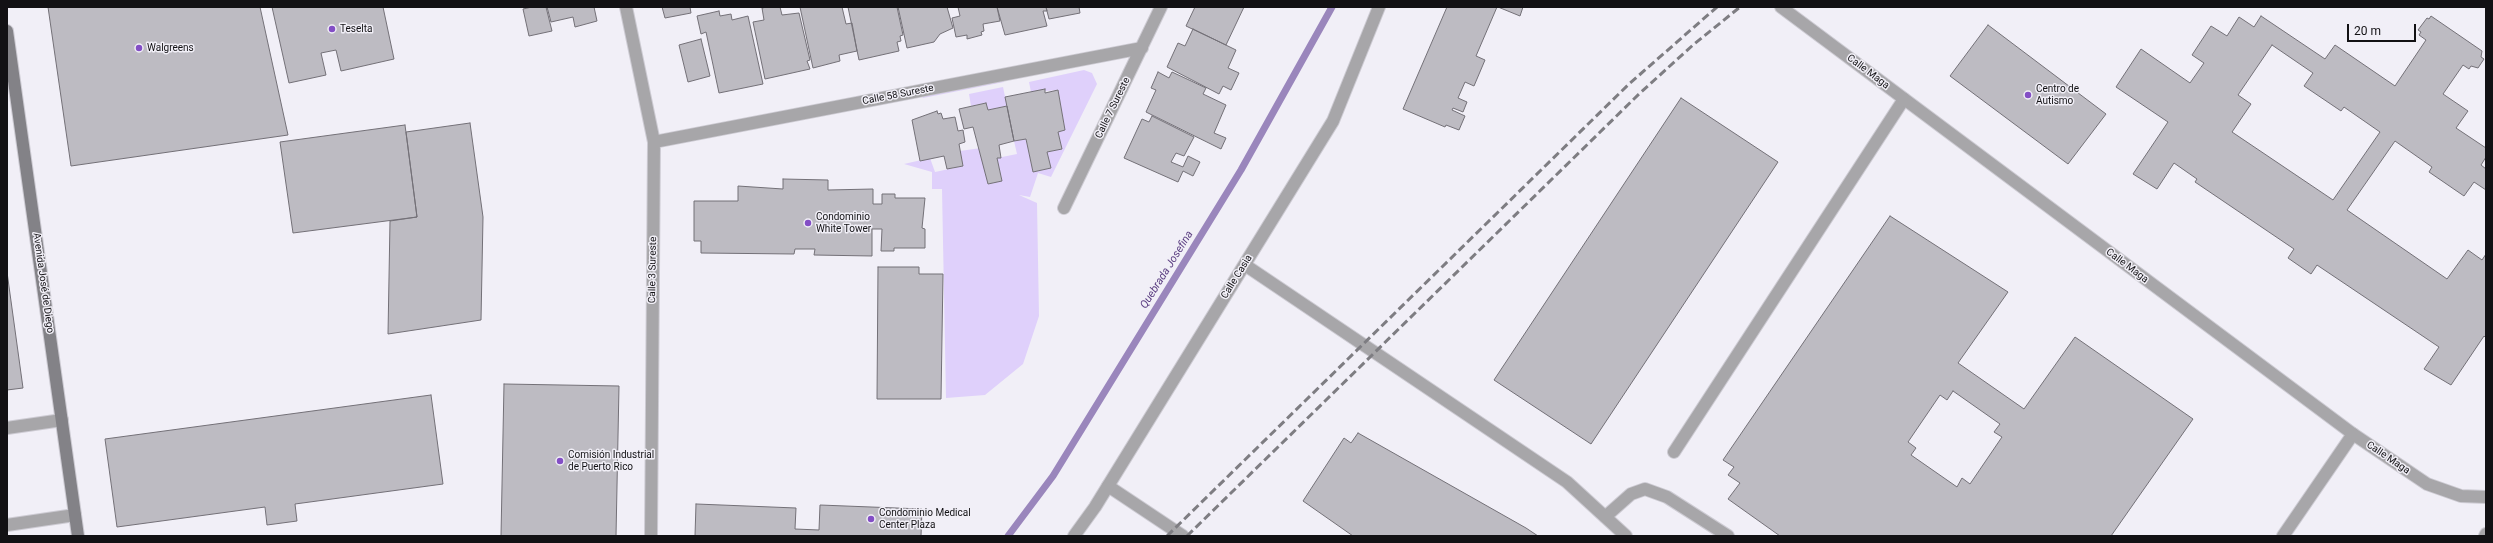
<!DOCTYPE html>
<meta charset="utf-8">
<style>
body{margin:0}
#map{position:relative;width:2493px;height:543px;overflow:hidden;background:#f1eff7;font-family:Roboto,sans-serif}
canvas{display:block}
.frame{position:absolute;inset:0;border:8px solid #121114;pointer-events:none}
.scale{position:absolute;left:2347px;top:24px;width:69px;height:18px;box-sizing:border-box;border:2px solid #121114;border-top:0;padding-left:5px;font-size:12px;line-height:14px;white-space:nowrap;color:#121114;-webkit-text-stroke:3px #f1eff7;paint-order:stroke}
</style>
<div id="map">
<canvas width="2493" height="543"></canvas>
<div class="frame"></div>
<div class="scale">20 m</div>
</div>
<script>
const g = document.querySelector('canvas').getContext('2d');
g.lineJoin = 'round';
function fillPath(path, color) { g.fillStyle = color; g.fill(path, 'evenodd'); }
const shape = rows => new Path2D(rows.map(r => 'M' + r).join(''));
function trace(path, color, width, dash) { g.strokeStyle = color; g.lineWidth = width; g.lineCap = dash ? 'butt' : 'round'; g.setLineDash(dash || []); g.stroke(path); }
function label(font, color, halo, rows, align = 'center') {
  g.font = font + ' Roboto,sans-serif'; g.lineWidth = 3; g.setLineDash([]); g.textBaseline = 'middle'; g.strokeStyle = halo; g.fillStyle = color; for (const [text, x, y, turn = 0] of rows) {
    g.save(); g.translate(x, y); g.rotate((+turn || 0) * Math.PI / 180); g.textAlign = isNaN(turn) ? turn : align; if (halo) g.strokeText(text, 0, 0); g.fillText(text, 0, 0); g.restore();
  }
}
fillPath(shape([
 [1084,70,1092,73,1097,84,1051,177,1038,173,1030,197,1019,195,1037,203,1039,316,1023,364,985,395,946,398,942,189,932,189,932,172,904,164,930,158,935,172,963,166,960,151,981,148,988,184,1002,180,997,158,1017,154,1014,141,1026,139,1033,172,1051,168,1047,152,1062,149,1058,132,1065,130,1058,90,1031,92,1029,82],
 [1004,79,1004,82,923,98,922,95],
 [1003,87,1007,106,988,110,986,103,971,106,969,94]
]), '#dfd0fb');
trace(shape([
 [1008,536,1053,476,1241,170,1332,7]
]), '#9a86bc', 7);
const building = shape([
 [48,7,260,7,288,135,71,166,48,7],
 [272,7,383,7,394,59,341,71,336,50,321,53,326,75,289,83,272,7],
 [532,7,546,7,552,31,529,36,523,9,532,7],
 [547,7,594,7,597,21,575,27,573,17,551,22,547,7],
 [662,7,690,7,691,13,665,18,662,7],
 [767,7,780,7,782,15,799,13,810,60,807,61,810,69,765,79,753,22,764,20,762,8,767,7],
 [800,7,842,7,846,24,852,23,857,51,839,55,840,61,813,68,800,7],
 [848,7,897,7,903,35,900,36,901,41,897,42,899,51,859,60,848,7],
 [898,7,947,7,953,28,940,34,934,42,907,48,898,7],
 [958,7,997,7,1000,21,983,24,984,31,981,32,982,35,967,39,967,35,956,37,952,18,960,16,958,7],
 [997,7,1046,7,1047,11,1043,11,1047,26,1005,35,997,7],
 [1046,7,1079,7,1080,13,1049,19,1046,7],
 [1195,7,1244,7,1226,45,1186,26,1195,7],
 [1447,7,1497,7,1476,56,1485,60,1474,86,1465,82,1458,98,1467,102,1463,112,1453,108,1452,110,1465,116,1459,130,1446,125,1445,127,1403,109,1447,7],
 [1498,7,1523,7,1520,16,1498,7],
 [719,11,720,16,731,14,732,20,748,16,763,84,719,93,706,32,701,34,697,16,719,11],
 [2261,16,2325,59,2335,45,2395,86,2426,40,2419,35,2421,32,2418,30,2427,18,2429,19,2431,16,2482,51,2481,57,2484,59,2478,68,2471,66,2469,69,2463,65,2443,94,2468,111,2456,128,2486,148,2486,157,2481,165,2486,169,2486,190,2474,182,2464,196,2429,172,2432,167,2395,141,2347,210,2447,279,2468,250,2482,260,2486,254,2486,338,2484,336,2451,385,2424,369,2439,347,2317,265,2311,274,2288,258,2294,249,2195,182,2197,179,2174,163,2157,189,2133,174,2168,122,2116,87,2141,49,2190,83,2204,63,2192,55,2211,26,2227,36,2239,17,2254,27,2261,16],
 [2272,45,2313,73,2304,86,2341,111,2344,107,2380,132,2333,200,2232,132,2251,104,2238,95,2272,45],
 [1988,25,2106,114,2068,164,1950,76,1988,25],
 [1193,29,1236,50,1228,68,1239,73,1231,90,1223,86,1219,94,1167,67,1178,43,1185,46,1193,29],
 [701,39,710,76,688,82,679,45,701,39],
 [1158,72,1169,78,1172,72,1206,88,1203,94,1226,105,1214,133,1226,138,1221,149,1146,112,1156,90,1151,88,1158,72],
 [1045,89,1045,93,1058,90,1065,130,1058,132,1062,149,1047,152,1051,168,1033,172,1026,139,1014,141,1005,97,1045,89],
 [1681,98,1778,162,1591,444,1494,380,1681,98],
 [986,103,988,110,1007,106,1014,141,999,145,1001,158,997,158,1002,181,988,184,973,127,964,129,959,109,986,103],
 [937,111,938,114,941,113,943,119,955,117,958,131,963,130,965,142,959,144,963,166,947,169,944,156,920,161,912,120,937,111],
 [1152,116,1194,137,1184,156,1176,153,1171,162,1183,167,1188,156,1200,162,1193,176,1183,171,1178,182,1124,158,1142,119,1149,122,1152,116],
 [470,123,483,217,481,320,388,334,390,221,417,217,406,132,470,123],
 [405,125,417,217,293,233,280,142,405,125],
 [783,179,828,180,828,190,873,189,873,204,882,204,882,194,895,194,895,198,925,198,922,228,925,229,925,248,894,248,894,251,881,251,882,229,872,229,872,256,814,255,815,249,795,249,794,254,701,253,701,241,694,241,694,201,738,201,738,186,783,189,783,179],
 [1890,216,2008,292,1958,363,2024,409,2075,337,2193,419,2111,536,1780,536,1728,499,1740,483,1728,475,1734,467,1723,460,1890,216],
 [1953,391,2000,424,1994,432,2002,437,1970,484,1962,478,1957,487,1911,455,1916,448,1908,442,1940,395,1947,400,1953,391],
 [878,267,919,267,919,274,943,274,941,399,877,399,878,267],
 [7,272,23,388,7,390,7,272],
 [504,384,619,386,616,536,501,536,504,384],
 [431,395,443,484,295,504,297,521,267,525,265,507,117,527,105,439,431,395],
 [1358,433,1526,528,1538,536,1353,536,1303,501,1344,438,1351,443,1358,433],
 [696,504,796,508,795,529,819,530,820,505,922,509,921,536,695,536,696,504]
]);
fillPath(building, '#bdbbc2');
trace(building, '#737077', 1);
const service = shape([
 [1245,265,1567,482,1626,536],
 [7,428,62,420],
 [1674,452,1904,99],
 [1108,486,1183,536],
 [1605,517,1631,494,1645,489,1667,497,1728,536],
 [7,525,75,515],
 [2283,536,2353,434],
 [2485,536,2486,534]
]);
const minor = shape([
 [626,7,654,142,651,536],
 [1781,7,2353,434,2427,484,2461,496,2486,497],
 [654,142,1142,48],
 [1064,208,1161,7],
 [1074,536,1095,507,1333,121,1379,7]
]);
const secondary = shape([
 [7,31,78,536]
]);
trace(service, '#cdcbd3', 14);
trace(minor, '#cdcbd3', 14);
trace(secondary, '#cdcbd3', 14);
trace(service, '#a7a6a9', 12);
trace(minor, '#a7a6a9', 12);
trace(secondary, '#838287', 12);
trace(shape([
 [1167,536,1629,84,1717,7],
 [1187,536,1639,94,1693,45,1740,7]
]), '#7e7d82', 3, [8, 4]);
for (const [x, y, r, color] of [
 [332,29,4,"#834ec5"],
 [139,48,4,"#834ec5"],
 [2028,95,4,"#834ec5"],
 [808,223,4,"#834ec5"],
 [560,461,4,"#834ec5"],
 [871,519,4,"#834ec5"]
]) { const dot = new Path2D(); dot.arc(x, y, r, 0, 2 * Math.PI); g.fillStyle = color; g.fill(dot); trace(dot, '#f1eff7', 1.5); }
label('10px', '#121114', '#f1eff7', [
 ["Teselta",340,29],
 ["Walgreens",147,48],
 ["Centro de",2036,89],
 ["Autismo",2036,101],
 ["Condominio",816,217],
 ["White Tower",816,229],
 ["Comisión Industrial",568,455],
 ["de Puerto Rico",568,467],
 ["Condominio Medical",879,513],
 ["Center Plaza",879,525]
], 'left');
label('10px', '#121114', '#f1eff7', [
 ["Calle Maga",1868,72,37],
 ["Calle 58 Sureste",898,95,-11],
 ["Calle 7 Sureste",1113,108,-64],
 ["Calle Maga",2127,266,37],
 ["Calle 3 Sureste",653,270,-89],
 ["Calle Casia",1237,277,-58],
 ["Avenida José de Diego",43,283,82],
 ["Calle Maga",2388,458,34]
]);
label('italic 11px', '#5a3d81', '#f1eff7', [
 ["Quebrada Josefina",1167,270,-58]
]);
</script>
